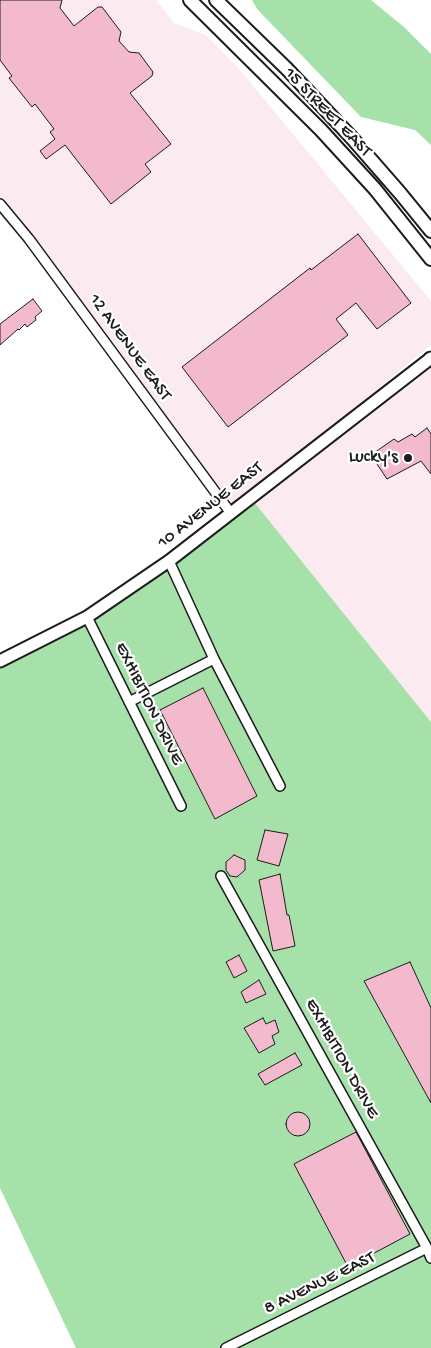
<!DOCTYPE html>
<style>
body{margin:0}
canvas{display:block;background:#fff}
</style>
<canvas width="431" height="1348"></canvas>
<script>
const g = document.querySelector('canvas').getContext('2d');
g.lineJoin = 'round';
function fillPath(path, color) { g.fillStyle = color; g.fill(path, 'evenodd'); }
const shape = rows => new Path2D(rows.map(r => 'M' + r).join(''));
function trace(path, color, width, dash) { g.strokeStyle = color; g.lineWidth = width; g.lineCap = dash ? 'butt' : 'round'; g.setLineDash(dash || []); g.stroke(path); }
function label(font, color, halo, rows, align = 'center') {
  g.font = font + ' "Gochi Hand",sans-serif'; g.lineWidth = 4.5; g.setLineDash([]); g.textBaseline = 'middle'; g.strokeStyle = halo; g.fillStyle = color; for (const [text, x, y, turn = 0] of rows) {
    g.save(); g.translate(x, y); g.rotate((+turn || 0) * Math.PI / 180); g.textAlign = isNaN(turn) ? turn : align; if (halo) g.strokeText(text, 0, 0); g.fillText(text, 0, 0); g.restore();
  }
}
fillPath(shape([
 [0,0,156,0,174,23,206,35,240,70,431,301,431,345,230,512,0,204],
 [431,358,431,722,250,497]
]), '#fbeaf0');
fillPath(shape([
 [252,0,371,0,404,27,431,54,431,145,415,130,361,117,257,9],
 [250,497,431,722,431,1348,76,1348,0,1188,0,664,86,621]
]), '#a5e1a8');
const building = shape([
 [0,0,62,0,60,8,74,26,98,7,102,7,121,32,119,41,129,52,139,53,153,72,152,76,130,93,171,144,145,164,151,172,111,204,65,145,46,159,40,151,55,139,50,132,54,129,35,104,32,107,9,78,12,76,0,60,0,0],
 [358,234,411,303,377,329,356,303,336,319,348,335,228,427,182,367,310,268,311,270,358,234],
 [33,299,42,311,35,317,36,320,27,327,25,324,19,330,18,329,0,345,0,324,33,299],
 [427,428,431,434,431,474,421,461,387,479,371,455,394,439,398,442,412,434,415,437,427,428],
 [203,688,257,796,215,819,160,710,203,688],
 [265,830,288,834,279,866,257,860,265,830],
 [234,855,245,860,245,870,237,877,230,876,226,870,226,862,234,855],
 [280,874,287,915,289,915,295,946,273,951,259,880,280,874],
 [239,955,247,971,234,978,226,962,239,955],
 [410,962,431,1008,431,1103,364,981,410,962],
 [259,980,266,994,246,1003,241,992,259,980],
 [263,1018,266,1024,275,1020,279,1032,272,1036,275,1044,259,1053,244,1028,263,1018],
 [295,1053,302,1065,265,1085,258,1074,295,1053],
 '286 1124a12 12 0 1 1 24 0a12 12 0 1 1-24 0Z',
 [356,1132,410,1234,348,1267,294,1164,356,1132]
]);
fillPath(building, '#f3bace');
trace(building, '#1c1c1c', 1);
const minor = shape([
 [0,204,29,239,230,512],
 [169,561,214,659,280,786],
 [87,617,181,806],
 [129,702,214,659],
 [221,876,427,1248,431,1258],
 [226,1348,427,1248]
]);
const tertiary = shape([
 [0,661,87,617,169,561,431,358]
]);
const secondary = shape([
 [190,0,321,130,375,189,431,259],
 [216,0,287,69,352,138,400,193,431,231],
 [430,359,431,359]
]);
trace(minor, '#1c1c1c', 12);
trace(tertiary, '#1c1c1c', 15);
trace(secondary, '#1c1c1c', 16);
trace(minor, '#fff', 9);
trace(tertiary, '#fff', 11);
trace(secondary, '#fff', 12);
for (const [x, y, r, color] of [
 [408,458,5,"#1c1c1c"]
]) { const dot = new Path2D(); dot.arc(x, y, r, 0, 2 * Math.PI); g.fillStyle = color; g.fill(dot); trace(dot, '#fff', 2); }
label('18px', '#1c1c1c', '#fff', [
 ["15 STREET EAST",327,113,46],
 ["12 AVENUE EAST",129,348,54],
 ["10 AVENUE EAST",211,506,-38],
 ["EXHIBITION DRIVE",148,704,64],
 ["EXHIBITION DRIVE",341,1059,61],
 ["8 AVENUE EAST",320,1284,-26]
]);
label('18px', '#1c1c1c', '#fff', [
 ["Lucky's",398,458]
], 'right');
</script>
